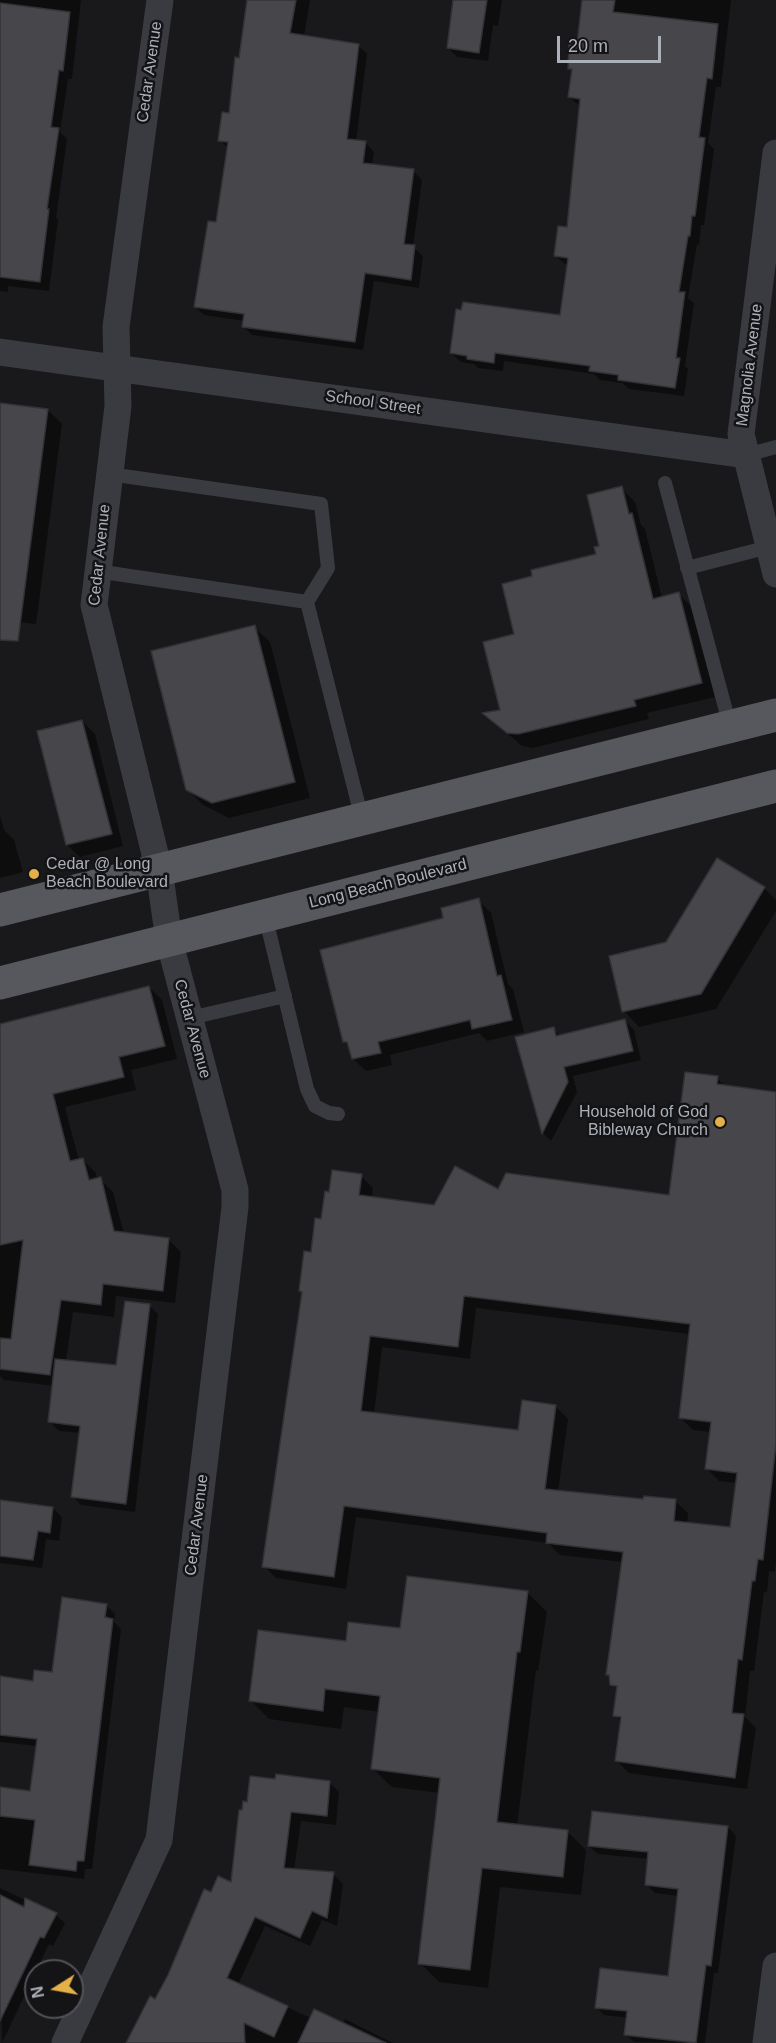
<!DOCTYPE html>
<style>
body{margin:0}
#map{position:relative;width:776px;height:2043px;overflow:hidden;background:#19191b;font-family:Helvetica,sans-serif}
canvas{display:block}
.north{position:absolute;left:24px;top:1959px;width:60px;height:60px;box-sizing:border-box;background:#141416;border:2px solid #515257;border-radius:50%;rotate:259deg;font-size:16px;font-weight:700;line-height:24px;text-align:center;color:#acb0b9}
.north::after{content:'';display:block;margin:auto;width:21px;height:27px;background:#e3b049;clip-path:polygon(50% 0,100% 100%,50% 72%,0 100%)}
.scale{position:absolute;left:557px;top:36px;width:104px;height:27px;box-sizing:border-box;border:3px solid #acb0b9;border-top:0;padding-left:8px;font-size:18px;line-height:21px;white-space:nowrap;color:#acb0b9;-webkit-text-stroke:4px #141416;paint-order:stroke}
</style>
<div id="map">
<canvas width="776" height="2043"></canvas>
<div class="north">N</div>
<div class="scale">20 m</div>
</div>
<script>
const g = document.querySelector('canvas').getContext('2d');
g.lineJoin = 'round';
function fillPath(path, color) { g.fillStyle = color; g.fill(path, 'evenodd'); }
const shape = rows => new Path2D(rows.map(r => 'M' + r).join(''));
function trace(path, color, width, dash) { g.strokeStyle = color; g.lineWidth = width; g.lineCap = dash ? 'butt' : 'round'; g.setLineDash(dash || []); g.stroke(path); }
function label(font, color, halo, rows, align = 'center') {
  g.font = font + ' Helvetica,sans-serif'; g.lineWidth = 5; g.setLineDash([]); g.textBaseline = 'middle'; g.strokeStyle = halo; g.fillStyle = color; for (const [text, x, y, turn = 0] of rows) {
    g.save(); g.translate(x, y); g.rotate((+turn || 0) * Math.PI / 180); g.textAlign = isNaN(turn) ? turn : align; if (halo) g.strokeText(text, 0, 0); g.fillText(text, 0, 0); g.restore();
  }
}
fillPath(shape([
 [0,0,81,0,72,79,68,79,60,132,67,139,56,218,58,220,49,291,8,286,8,292,0,291],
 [249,0,310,0,304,37,358,45,367,54,356,142,366,143,374,152,372,166,413,171,422,180,413,247,423,256,419,288,374,281,363,350,252,335,244,327,244,321,204,315,195,307,218,224,229,149,220,140,230,114],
 [454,0,502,0,498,26,493,25,488,61,457,57,448,48],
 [584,0,731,0,721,87,716,87,708,143,714,149,704,225,701,225,699,245,697,244,688,298,694,303,685,366,688,369,684,396,629,389,622,383,600,380,594,374,504,361,503,371,478,368,474,364,461,362,451,353,561,317,568,266,555,256,568,229,581,107,569,97,573,72,569,69,578,44],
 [0,404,48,410,62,424,36,624,0,620],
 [621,488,635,502,641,525,645,529,662,598,679,594,693,608,715,697,647,713,649,719,533,748,522,746,485,714,502,711,516,635,534,578,598,555],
 [254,627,270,642,310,798,229,818,203,805,187,789],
 [82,721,95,734,123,846,80,857,67,845],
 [0,815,4,830,14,840,23,872,0,878],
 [717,860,764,888,776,900,776,911,716,1009,639,1027,624,1011],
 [478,900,491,913,508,984,513,989,524,1032,487,1041,479,1033,390,1055,392,1065,366,1071,353,1059,351,1048,344,1042,445,919],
 [149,987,162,1000,177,1059,131,1070,136,1090,65,1107,79,1161,83,1160,96,1173,97,1180,100,1179,113,1192,124,1234,168,1239,181,1252,175,1303,116,1296,114,1317,73,1312,66,1361,117,1367,149,1306,158,1314,135,1512,81,1505,73,1497,81,1433,59,1431,50,1422,54,1386,4,1380,0,1376,0,1025],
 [624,1020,634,1030,641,1060,573,1076,577,1092,551,1141,543,1133,517,1038,553,1029,561,1036],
 [717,1078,726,1087,776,1093,776,1561,775,1572,769,1571,767,1592,764,1592,754,1671,750,1671,745,1717,756,1728,747,1789,629,1773,616,1760,622,1723,615,1715,618,1690,608,1674,623,1562,560,1555,548,1543,356,1517,346,1589,276,1578,264,1566,303,1294,300,1291,330,1194,361,1176,373,1188,372,1199,435,1206,499,1191,670,1197],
 [476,1308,690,1334,681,1418,693,1430,711,1432,706,1468,719,1481,737,1483,731,1529,687,1524,688,1513,675,1501,645,1501,558,1492,568,1419,555,1406,519,1432,374,1414,382,1347,470,1359],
 [0,1501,53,1508,62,1517,59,1541,46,1539,42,1568,0,1563],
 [528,1593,547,1612,538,1671,536,1670,517,1826,567,1831,586,1850,581,1895,500,1887,488,1988,439,1982,420,1963,440,1793,392,1787,373,1769,380,1712,344,1707,341,1729,269,1719,250,1700,347,1642,401,1630],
 [106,1605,115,1614,114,1622,121,1629,92,1869,85,1869,84,1879,0,1869,0,1789,32,1792,37,1746,0,1742,0,1678,34,1683,53,1674],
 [329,1782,339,1792,336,1825,301,1821,294,1870,333,1874,343,1884,337,1926,322,1920,310,1946,265,1926,238,1985,311,2018,343,2024,345,2019,393,2043,128,2043,156,2001,212,1894,232,1884,248,1803],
 [728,1827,736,1836,718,1973,714,1973,705,2043,634,2042,625,2034,628,2018,604,2015,596,2007,670,1978,679,1896,655,1893,646,1884,649,1859,598,1854,589,1846],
 [0,1888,56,1915,65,1923,53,1946,49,1944,2,2043]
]), '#0007');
const building = shape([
 [247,0,296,0,290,33,359,44,347,139,366,141,363,163,414,169,404,244,415,245,411,280,365,273,355,342,242,327,244,314,194,307,208,221,216,222,228,142,218,141,222,112,229,113,235,57,239,58,247,0],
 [453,0,487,0,479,53,447,48,453,0],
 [582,0,615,0,613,12,718,24,712,79,707,78,699,137,705,138,695,216,692,216,690,236,688,236,679,292,685,292,676,358,680,358,675,388,618,380,618,375,589,371,590,366,495,353,494,363,467,359,467,356,450,353,456,309,461,310,463,302,560,315,568,258,554,256,558,226,567,227,580,99,568,97,572,69,568,69,569,42,577,43,582,0],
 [0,3,70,12,63,71,59,70,51,127,59,128,47,209,49,209,40,282,0,277,0,3],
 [0,403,48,409,18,641,0,640,0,403],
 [622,486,629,514,632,513,653,599,679,592,702,683,634,700,636,706,518,734,507,733,482,713,500,710,483,642,514,634,502,584,532,576,531,570,596,554,594,547,599,546,587,495,622,486],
 [255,625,295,782,212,803,186,790,151,651,255,625],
 [82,720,112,834,66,845,37,731,82,720],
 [717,858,765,887,701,994,622,1012,609,956,666,942,717,858],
 [479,898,497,976,501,975,512,1020,472,1029,470,1020,378,1042,381,1053,352,1059,347,1042,343,1042,320,950,443,918,441,908,479,898],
 [149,986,165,1046,119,1057,124,1077,53,1094,70,1161,83,1158,89,1180,101,1177,114,1231,169,1238,163,1291,103,1284,101,1305,61,1300,50,1375,0,1369,0,1338,11,1339,23,1240,0,1245,0,1024,149,986],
 [625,1019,633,1051,564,1067,568,1082,542,1134,515,1037,554,1027,556,1036,625,1019],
 [685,1072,718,1076,717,1084,776,1092,776,1444,763,1560,758,1559,755,1581,752,1581,742,1660,738,1659,732,1713,744,1714,735,1778,615,1761,621,1717,613,1716,617,1686,610,1685,609,1675,606,1675,623,1552,546,1543,547,1533,344,1506,334,1577,262,1567,302,1292,299,1291,304,1251,311,1252,315,1218,321,1219,325,1191,329,1192,332,1170,362,1174,359,1195,434,1205,455,1166,498,1189,506,1173,669,1195,685,1072],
 [464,1296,690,1324,679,1418,711,1422,705,1469,737,1473,730,1527,674,1521,676,1499,644,1496,643,1499,545,1489,556,1405,522,1400,518,1430,361,1411,370,1336,458,1347,464,1296],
 [125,1301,150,1304,126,1504,71,1497,80,1426,48,1422,55,1359,116,1365,125,1301],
 [0,1500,53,1507,50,1533,38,1531,33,1560,0,1556,0,1500],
 [407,1576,528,1591,520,1652,517,1652,497,1822,568,1830,563,1877,482,1868,470,1970,418,1964,440,1778,371,1769,380,1696,325,1689,323,1711,249,1701,258,1630,346,1641,348,1622,400,1628,407,1576],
 [62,1597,107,1604,105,1617,113,1619,84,1861,77,1861,76,1871,29,1865,35,1820,0,1816,0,1787,30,1791,37,1739,0,1735,0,1676,33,1681,34,1670,52,1672,62,1597],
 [276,1774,330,1781,327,1816,291,1812,284,1868,334,1872,327,1918,312,1911,300,1938,255,1917,227,1978,288,2006,274,2037,244,2023,245,2043,126,2043,150,1996,155,1999,168,1975,204,1889,211,1892,218,1876,231,1882,239,1810,242,1810,243,1801,247,1802,250,1776,275,1779,276,1774],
 [592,1811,728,1826,711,1966,706,1965,696,2043,624,2035,627,2011,595,2008,600,1968,668,1976,678,1889,645,1885,648,1852,588,1846,592,1811],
 [0,1895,24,1907,25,1898,57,1913,44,1938,40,1937,0,2021,0,1895],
 [314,2009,386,2043,298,2043,314,2009]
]);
fillPath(building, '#46464b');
trace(building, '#333337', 1.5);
trace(shape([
 [746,455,776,447],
 [109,474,321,504,328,568,307,602],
 [665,483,730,726],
 [687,568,769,547],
 [96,571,307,602,362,819],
 [265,915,307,1089,315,1106,329,1113,338,1114],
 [190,1018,285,996]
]), '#3a3b40', 14);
trace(shape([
 [776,153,741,434,776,574],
 [0,352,746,455],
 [65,2043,159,1840,235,1207,235,1190,169,940,159,870,94,605,118,406,116,327,160,0],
 [766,2043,776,1966]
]), '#3a3b40', 27);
trace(shape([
 [0,910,776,715],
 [0,983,776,786]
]), '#57585e', 33);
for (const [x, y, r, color] of [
 [34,874,6,"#e3b049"],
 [720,1122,6,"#e3b049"]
]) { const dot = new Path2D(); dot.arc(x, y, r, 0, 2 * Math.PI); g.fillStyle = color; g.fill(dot); trace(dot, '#141416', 2); }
label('16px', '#acb0b9', '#141416', [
 ["Cedar Avenue",150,72,-82],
 ["Magnolia Avenue",750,365,-83],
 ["School Street",373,403,8],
 ["Cedar Avenue",100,555,-84],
 ["Long Beach Boulevard",388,884,-14],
 ["Cedar Avenue",192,1029,75],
 ["Cedar Avenue",197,1525,-83]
]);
label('16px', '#acb0b9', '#141416', [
 ["Cedar @ Long",46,865],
 ["Beach Boulevard",46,883],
 ["Household of God",708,1113,"right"],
 ["Bibleway Church",708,1131,"right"]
], 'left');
</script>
